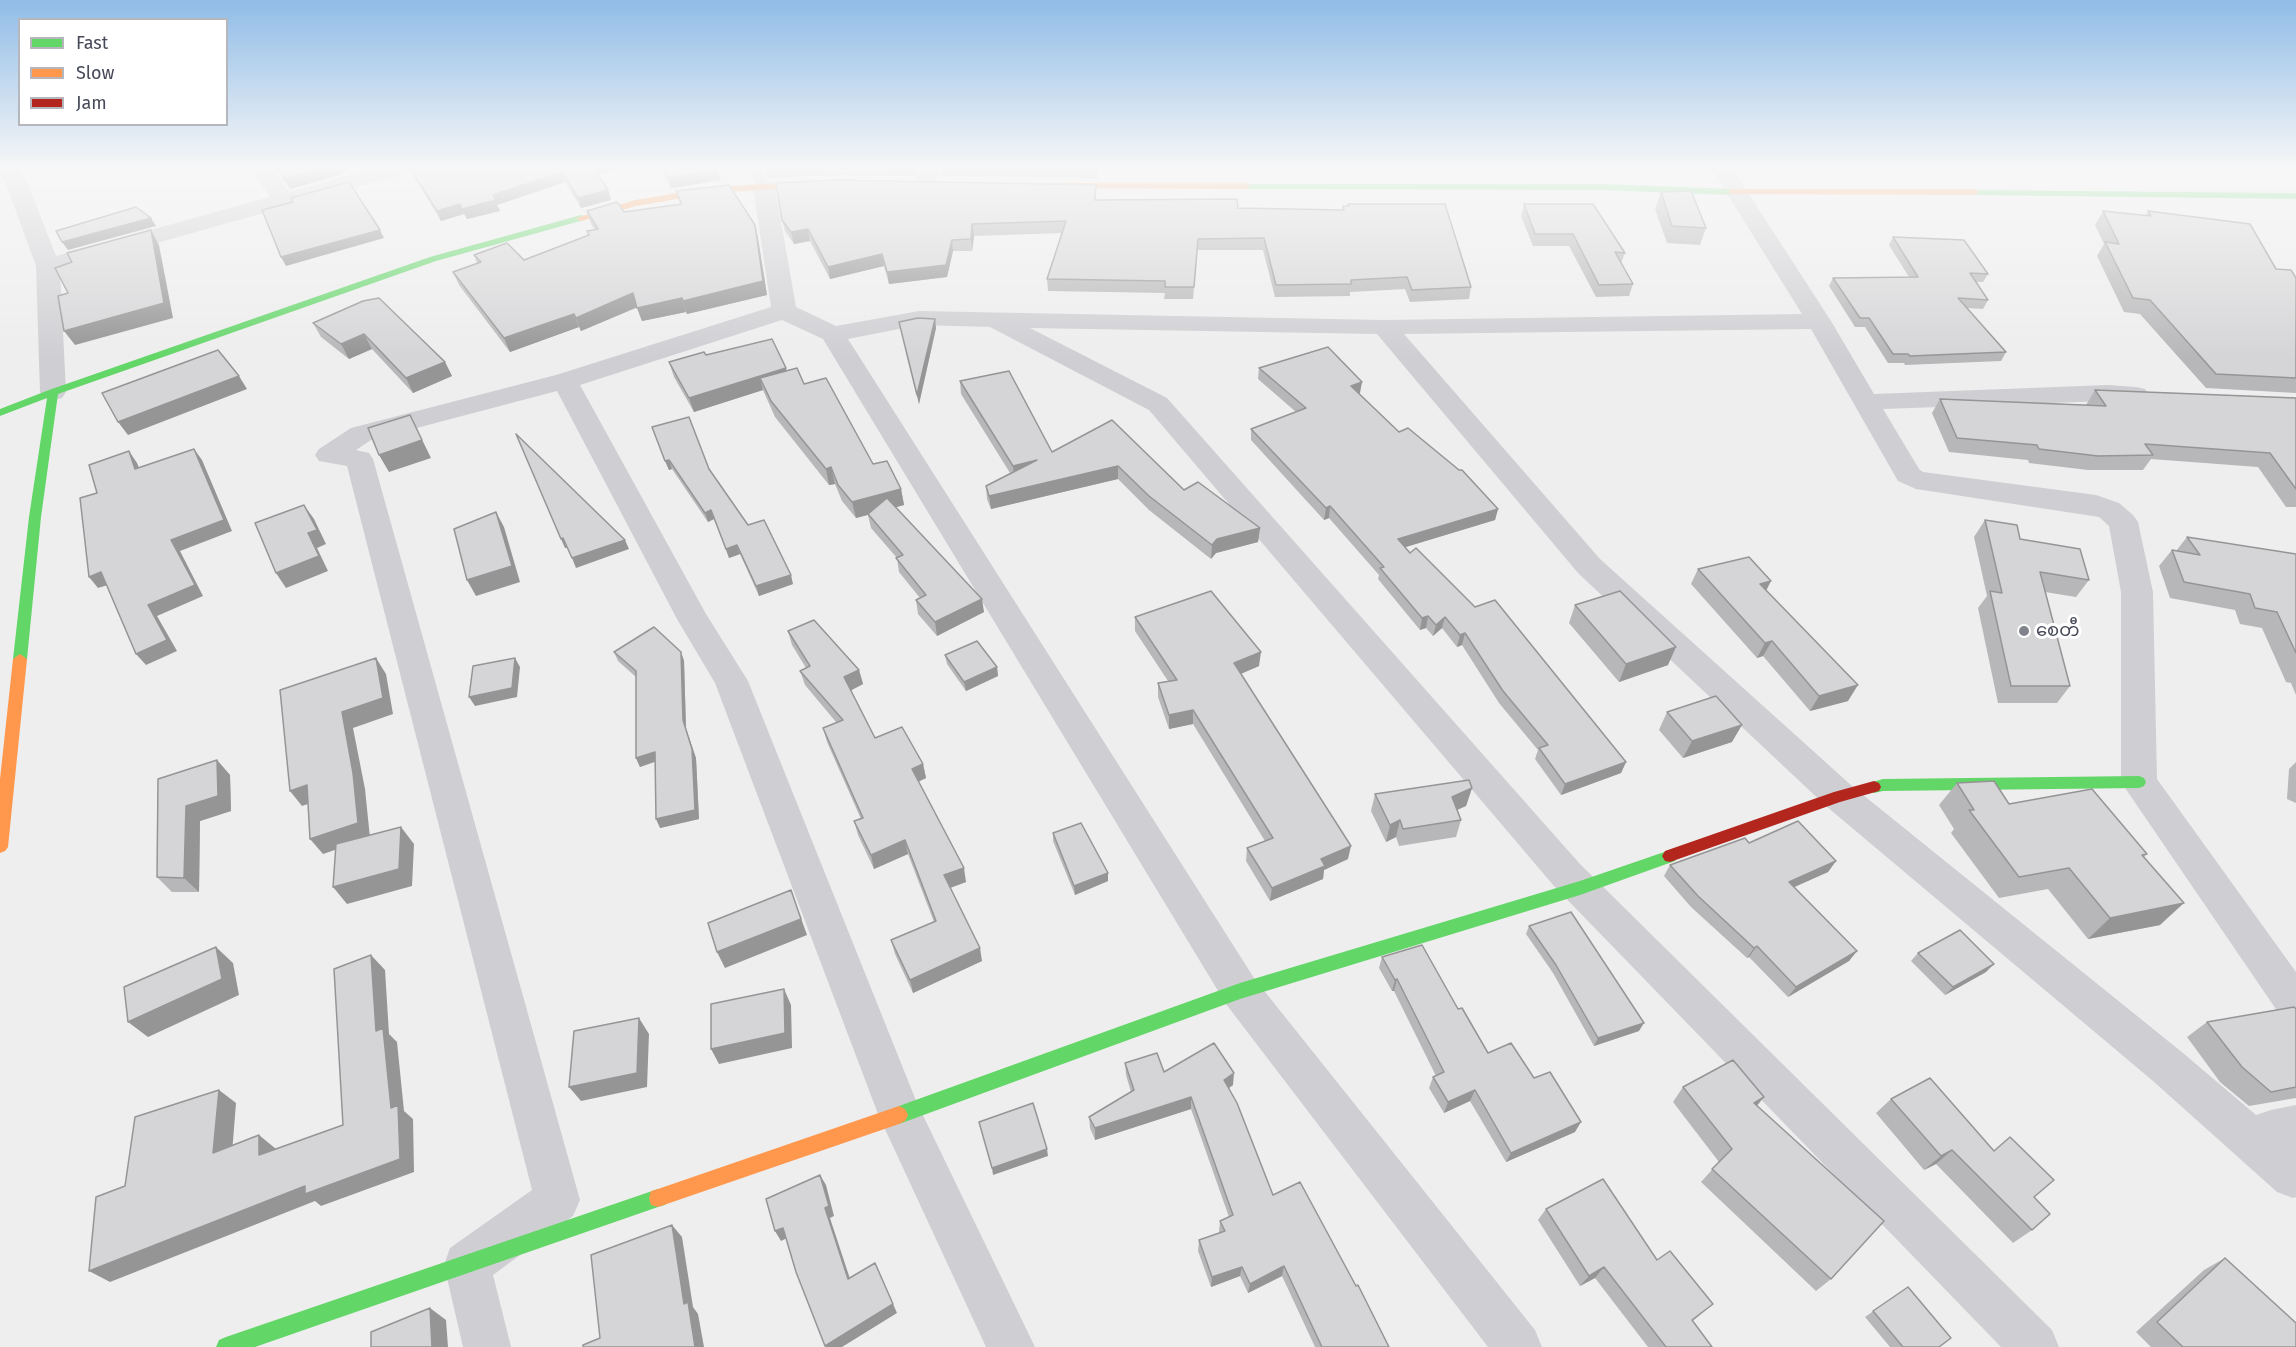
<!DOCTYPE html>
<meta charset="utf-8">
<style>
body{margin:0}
#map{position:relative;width:2296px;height:1347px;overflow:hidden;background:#eee;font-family:"Fira Sans",sans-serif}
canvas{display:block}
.legend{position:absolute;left:18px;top:18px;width:210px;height:108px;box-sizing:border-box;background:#fff;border:2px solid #b5b7bc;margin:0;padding:8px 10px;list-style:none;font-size:18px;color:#474a58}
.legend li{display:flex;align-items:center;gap:12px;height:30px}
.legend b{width:30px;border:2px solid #b5b7bc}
</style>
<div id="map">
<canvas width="2296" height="1347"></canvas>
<ul class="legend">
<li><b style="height:8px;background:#63d668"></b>Fast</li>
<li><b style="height:8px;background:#ff974d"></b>Slow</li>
<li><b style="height:8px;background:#b3261e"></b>Jam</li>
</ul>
</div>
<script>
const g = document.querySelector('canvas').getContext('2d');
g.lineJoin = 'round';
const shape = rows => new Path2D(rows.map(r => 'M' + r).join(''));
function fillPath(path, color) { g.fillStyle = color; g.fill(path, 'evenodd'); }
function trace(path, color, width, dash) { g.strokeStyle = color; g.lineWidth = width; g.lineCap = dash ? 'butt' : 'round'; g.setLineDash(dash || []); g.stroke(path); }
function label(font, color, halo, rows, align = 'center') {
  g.font = font + ' "Fira Sans","Noto Sans Myanmar",sans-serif'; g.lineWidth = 6; g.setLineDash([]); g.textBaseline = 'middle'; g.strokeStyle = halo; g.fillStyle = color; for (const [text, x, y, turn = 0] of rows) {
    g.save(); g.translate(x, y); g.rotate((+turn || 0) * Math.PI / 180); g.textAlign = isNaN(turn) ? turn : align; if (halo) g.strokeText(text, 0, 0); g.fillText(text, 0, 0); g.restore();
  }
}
fillPath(shape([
 [749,168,761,168,770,187,769,190,759,190,749,168]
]), '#cfcfd3');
fillPath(shape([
 [0,168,17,168,26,179,56,256,270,197,251,168,272,168,289,192,374,168,409,168,407,173,60,270,66,392,62,398,53,400,44,398,40,392,36,266,5,181,0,175,0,168],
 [919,168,941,168,934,188,926,189,918,188,915,183,919,168],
 [1711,168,1732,168,1831,321,1874,394,2108,385,2136,387,2145,389,2149,395,2145,401,2136,403,2108,401,1883,409,1919,469,1923,472,2096,495,2119,503,2133,515,2138,522,2153,592,2157,779,2296,972,2296,1024,2282,1018,2121,782,2121,592,2109,526,2099,517,1916,489,1898,481,1811,329,1404,334,1600,559,1852,786,2183,1053,2256,1115,2271,1110,2296,1105,2296,1197,2293,1198,2277,1192,2153,1081,1826,806,1578,573,1377,334,1030,328,1167,398,1580,864,2052,1330,2059,1347,2001,1347,1554,886,1149,410,990,327,919,325,848,339,1254,978,1535,1330,1542,1347,1488,1347,1226,1004,823,339,782,320,580,385,706,614,748,681,917,1103,1035,1347,986,1347,878,1114,715,683,677,619,557,391,371,440,356,450,369,453,373,459,580,1200,573,1216,493,1275,511,1347,463,1347,444,1265,450,1248,532,1190,347,466,319,461,315,455,319,449,351,428,556,375,771,307,753,187,756,182,764,181,772,182,775,187,796,307,836,326,919,311,1384,320,1802,314,1711,168]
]), '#cfcfd3');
fillPath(shape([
 [1243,184,1602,184,1732,189,1736,192,1732,195,1602,190,1246,189,1243,188,1243,184],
 [1972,190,2296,193,2296,199,1975,195,1972,194,1972,190],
 [581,215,584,216,584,220,436,261,58,394,41,517,27,659,25,662,15,662,13,659,29,517,47,398,0,416,0,409,49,390,430,257,581,215],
 [2139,776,2144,778,2146,782,2144,786,2139,788,1883,791,1874,793,1869,791,1867,787,1869,783,1883,779,2139,776],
 [1670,850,1675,851,1678,856,1675,861,1580,895,1240,999,899,1124,893,1121,890,1115,893,1109,899,1106,1240,983,1580,881,1670,850],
 [658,1189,665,1191,667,1198,665,1205,658,1207,255,1347,216,1347,219,1340,226,1337,658,1189]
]), '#63d668');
fillPath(shape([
 [821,181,824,182,824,186,712,193,636,206,581,221,576,218,635,200,712,187,821,181],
 [1052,183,1246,183,1250,186,1246,189,1049,188,1049,184,1052,183],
 [1732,189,1975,189,1979,192,1975,195,1729,194,1729,190,1732,189],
 [20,654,27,659,8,847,5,851,0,853,0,779,13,659,20,654],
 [899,1106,905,1109,908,1115,905,1121,899,1124,658,1207,651,1205,649,1198,651,1191,658,1189,899,1106]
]), '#ff974d');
fillPath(shape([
 [1874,781,1879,783,1881,787,1879,791,1840,802,1670,862,1665,861,1662,856,1665,851,1834,792,1874,781]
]), '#b3261e');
fillPath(shape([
 [277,168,342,171,343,174,290,189,282,178],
 [409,168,620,168,598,174,608,190,611,200,581,208,565,182,497,205,500,211,467,219,464,214,441,221],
 [661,168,717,168,721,180,671,188],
 [762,168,917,168,915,176,838,175,768,178],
 [940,168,1099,168,1098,178,941,176],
 [1096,185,1096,200,1238,208,1343,210,1343,206,1348,206,1348,204,1471,287,1469,299,1410,302,1405,289,1350,292,1350,296,1275,297,1263,250,1197,250,1193,299,1164,299,1165,293,1048,291,1047,279,1062,233,974,236,972,251,953,251,947,277,889,284,884,266,830,279,810,241,794,244,785,231,782,220],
 [676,191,755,225,758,238,767,295,687,314,686,312,642,321,637,307,581,331,579,327,510,352,459,285,453,272,477,263,474,255,524,260,589,235,595,230,591,224,587,211,624,212,680,204],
 [1661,192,1706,228,1700,245,1667,243,1655,209],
 [1524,204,1625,253,1621,263,1633,284,1629,296,1596,297,1569,246,1533,246,1521,216],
 [2103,211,2145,216,2148,211,2276,269,2296,278,2296,393,2206,388,2140,314,2124,312,2097,256,2104,244,2095,225],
 [1893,237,1988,274,1983,282,1976,282,1988,300,1983,309,1967,308,2006,352,2001,361,1905,365,1904,363,1888,363,1865,327,1855,327,1829,286,1833,278,1909,277,1889,245],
 [363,301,445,362,452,376,413,393,372,349,349,359,321,337,313,323],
 [935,319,936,328,919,404,899,322],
 [706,355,786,368,786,371,804,384,873,464,901,489,904,505,896,507,984,612,937,636,918,614,916,600,920,598,899,572,897,558,871,528,868,515,856,518,842,501,835,484,829,485,775,417,763,390,694,412,674,377,669,362],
 [1259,368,1360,393,1359,394,1399,432,1498,509,1495,520,1405,547,1410,553,1626,762,1621,773,1561,795,1535,759,1538,750,1499,703,1462,645,1457,647,1442,628,1433,636,1426,628,1420,630,1378,579,1379,575,1329,518,1324,520,1251,440,1251,429,1296,412,1258,379],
 [960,381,1052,452,1112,420,1184,490,1260,528,1258,542,1216,553,1211,559,1149,510,1118,479,991,509,987,499,986,486,1010,473,961,394],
 [2095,390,2296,398,2296,507,2286,507,2258,467,2151,459,2143,470,2088,470,2029,463,2028,460,1949,452,1932,413,1940,399,2086,405],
 [652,427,709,469,748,525,793,584,759,596,740,554,729,558,714,519,708,522,672,469,669,470],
 [1985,520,2020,539,2089,580,2076,597,2045,592,2070,686,2057,703,1998,703,1978,608,1987,596,1974,537],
 [2187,537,2296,554,2296,695,2291,683,2286,682,2262,628,2240,624,2235,610,2170,598,2159,566,2172,550,2176,551],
 [1698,569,1766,590,1848,701,1810,711,1763,656,1757,658,1691,584],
 [1575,605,1668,665,1619,682,1569,623],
 [1135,617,1259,666,1241,674,1348,859,1324,870,1323,879,1270,901,1246,861,1247,848,1265,841,1193,724,1169,729,1158,697,1158,683,1168,681,1135,631],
 [788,631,859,670,863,684,851,690,875,738,923,764,926,778,918,782,966,882,950,888,982,961,913,993,895,954,891,940,934,922,908,854,874,869,858,835,854,821,861,819,827,742,823,728,836,722,805,685,800,671,806,668,792,645],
 [614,652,681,652,684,661,686,729,696,758,699,819,660,828,655,762,640,767,636,758,636,677,618,661],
 [945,655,997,667,998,676,966,691,947,664],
 [1667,712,1732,742,1683,758,1659,730],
 [217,760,230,775,231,811,200,821,199,892,172,892,157,877],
 [2296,762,2296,803,2287,799,2289,769],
 [1957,783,2009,804,2147,854,2144,857,2160,925,2088,939,2048,889,1999,898,1951,833,1954,829,1939,805],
 [1472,788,1466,806,1457,810,1461,820,1456,837,1399,846,1396,837,1386,842,1371,811,1375,794],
 [1053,833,1108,873,1108,881,1075,895,1053,841],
 [1749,843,1836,861,1828,872,1794,887,1857,951,1849,961,1788,997,1749,957,1747,958,1691,907,1664,876,1670,865],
 [1529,926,1639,1031,1594,1046,1553,973,1526,934],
 [1918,953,1986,972,1945,995,1911,961],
 [1382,957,1458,1009,1488,1053,1534,1078,1575,1132,1506,1162,1470,1101,1444,1113,1429,1088,1433,1077,1436,1076,1394,991,1392,991,1379,968],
 [2296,1009,2296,1098,2249,1106,2220,1082,2187,1037,2207,1022],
 [1125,1063,1164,1072,1233,1085,1229,1088,1273,1195,1389,1347,1315,1347,1282,1276,1248,1293,1240,1276,1211,1287,1198,1251,1199,1240,1219,1233,1219,1232,1220,1221,1229,1217,1191,1109,1095,1140,1090,1128,1089,1117,1131,1092,1126,1075],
 [1683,1087,1757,1106,1831,1279,1816,1291,1701,1182,1719,1162,1673,1102],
 [1891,1099,2034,1197,2032,1230,2013,1243,1936,1164,1924,1170,1876,1113],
 [1546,1209,1657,1260,1713,1304,1693,1321,1712,1347,1648,1347,1595,1278,1580,1286,1538,1220],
 [2225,1258,2296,1347,2151,1347,2136,1332,2204,1270],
 [1908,1287,1939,1347,1890,1347,1865,1317]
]), '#b7b7b9');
fillPath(shape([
 [324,168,351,168,342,171,343,174,290,189,285,179],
 [592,168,620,168,595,175],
 [914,168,917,168,915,176],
 [718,170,721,180,671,188,668,178],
 [562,172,565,182,497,205,500,211,467,219,462,209,493,195],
 [608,190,611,200,581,208,578,198],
 [460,204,464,214,441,221,437,211],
 [151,218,156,226,68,250,62,242],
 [972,224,974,236,972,251,971,239],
 [755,225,758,238,767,295,687,314,683,301],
 [808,229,810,241,794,244,791,232],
 [151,230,159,245,173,318,75,345,64,331],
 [380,230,384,238,286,266,281,257],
 [952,240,953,251,947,277,889,284,887,272],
 [882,254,884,266,830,279,828,267],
 [633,293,638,307,581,331,576,318],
 [682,298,686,312,642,321,637,308],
 [574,314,579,327,510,352,504,338],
 [935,319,936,328,919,404,917,395],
 [364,334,372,349,349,359,341,344],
 [445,362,452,376,413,393,406,378],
 [786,368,789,382,760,378,763,390,694,412,689,398],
 [239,376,247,389,128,435,118,422],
 [1362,382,1360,393,1349,397,1351,386],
 [410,415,431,458,389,472,379,455],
 [194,449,202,460,232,531,180,551,203,596,157,616,177,651,146,665,136,654,148,605,171,540],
 [129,451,137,463,144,480,135,469],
 [669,460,672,469,669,470,665,461],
 [1037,460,1014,480,1013,466],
 [1118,466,1118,479,991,509,989,496],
 [831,467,835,484,829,485,826,469],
 [901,489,904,505,856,518,852,502],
 [304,505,314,519,326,544,317,548,328,571,286,588,276,573,308,533],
 [1330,506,1329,518,1324,520,1326,508],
 [1498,509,1495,520,1396,550,1398,539],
 [711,510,714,519,708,522,705,513],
 [496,512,504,527,520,582,476,596,467,580],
 [1260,528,1258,542,1216,553,1211,559,1212,545,1217,539],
 [563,538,567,548,565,548,561,539],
 [625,540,629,549,576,568,572,558],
 [737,545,740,554,729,558,726,549],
 [101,572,111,584,98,588,89,577],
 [791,575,793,584,759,596,756,586],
 [1771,581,1763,597,1760,584],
 [982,599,984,612,937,636,935,622],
 [1428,616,1426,628,1420,630,1422,618],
 [1445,617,1442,628,1433,636,1436,625],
 [1465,633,1462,645,1457,647,1460,635],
 [1772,641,1763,656,1757,658,1765,643],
 [1676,647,1668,665,1619,682,1626,664],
 [681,652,684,661,686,729,696,758,699,819,660,828,656,819,683,720],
 [1261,652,1259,666,1233,677,1234,663],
 [376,658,386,674,393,714,353,728,365,789,370,838,323,854,310,839,342,712],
 [515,658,520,667,517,697,475,706,469,697],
 [997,667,998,676,966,691,964,682],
 [859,670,863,684,848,692,844,677],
 [1858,685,1848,701,1810,711,1819,696],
 [1193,710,1193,724,1169,729,1169,715],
 [1742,725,1732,742,1683,758,1692,741],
 [655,752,659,760,640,767,636,758],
 [217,760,230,775,231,811,200,821,199,892,184,878,186,806],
 [1626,762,1621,773,1561,795,1565,784],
 [923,764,926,778,915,783,912,769],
 [307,785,319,800,302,806,290,791],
 [1472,788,1466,806,1447,814,1452,797],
 [1400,820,1396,837,1386,842,1390,825],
 [401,827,414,844,412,886,347,904,333,887],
 [905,840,908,854,874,869,871,855],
 [1351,846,1348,859,1324,870,1323,879,1270,901,1272,888,1321,859],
 [1836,861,1828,872,1781,893,1789,882],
 [964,868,966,882,947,889,944,875],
 [1108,873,1108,881,1075,895,1074,886],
 [791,890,807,935,725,968,717,952],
 [2184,903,2160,925,2088,939,2110,918],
 [1757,946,1749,957,1747,958,1754,948],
 [216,947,233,963,239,995,148,1037,128,1022],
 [980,948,982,961,913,993,910,980],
 [1857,951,1849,961,1788,997,1796,987],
 [371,955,385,970,389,1034,397,1042,404,1111,413,1119,414,1172,321,1206,315,1201,110,1282,89,1271,391,1108,376,1031],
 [1994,964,1986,972,1945,995,1953,987],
 [1397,979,1394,991,1392,991,1395,980],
 [784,989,791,1005,792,1048,719,1064,711,1049],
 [639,1018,649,1034,647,1087,581,1101,569,1087],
 [1644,1023,1639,1031,1594,1046,1598,1038],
 [1234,1073,1233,1085,1223,1092,1224,1080],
 [219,1090,236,1103,231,1166,213,1153],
 [1475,1090,1470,1101,1444,1113,1448,1102],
 [1191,1097,1191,1109,1095,1140,1095,1128],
 [1764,1097,1752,1112,1754,1103],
 [1581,1122,1575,1132,1506,1162,1511,1153],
 [259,1135,276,1149,259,1155],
 [1047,1149,1048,1156,993,1175,992,1168],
 [1952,1150,1936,1164,1924,1170,1941,1156],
 [820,1175,826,1185,834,1216,830,1218,853,1288,848,1279,825,1208],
 [672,1225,682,1237,693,1307,698,1314,704,1347,695,1347,684,1304],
 [783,1228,789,1237,781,1241,775,1231],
 [875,1263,897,1313,842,1347,826,1347,825,1346],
 [1284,1266,1282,1276,1248,1293,1250,1284],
 [1242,1267,1240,1276,1211,1287,1212,1277],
 [1604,1267,1595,1278,1580,1286,1589,1276],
 [430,1308,446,1320,448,1347,432,1347]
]), '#959596');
const building = shape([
 [277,168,324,168,285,179,277,168],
 [410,168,594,168,608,190,578,198,562,172,493,195,496,200,462,209,460,204,437,211,410,168],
 [663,168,717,168,718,170,668,178,663,168],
 [836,180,1096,185,1095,200,1237,199,1238,208,1344,210,1343,206,1349,206,1348,204,1445,204,1471,287,1412,290,1407,277,1351,280,1351,284,1276,285,1264,238,1198,239,1194,287,1165,287,1165,281,1047,279,1066,221,972,224,971,239,952,240,946,265,887,272,882,254,828,267,808,229,791,232,782,220,776,183,836,180],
 [349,182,380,230,281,257,262,210,293,202,291,198,349,182],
 [729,185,755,225,763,281,683,301,682,298,637,308,633,293,576,318,574,314,504,338,453,272,481,262,474,255,507,243,524,260,589,235,587,231,598,229,587,211,617,202,624,212,682,204,676,191,729,185],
 [1691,191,1706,228,1672,226,1661,192,1691,191],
 [1524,204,1593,204,1625,253,1615,252,1633,284,1599,285,1573,234,1535,234,1524,204],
 [136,207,151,218,62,242,56,231,136,207],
 [2103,211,2151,216,2148,211,2250,224,2276,269,2291,270,2296,278,2296,378,2216,374,2150,300,2133,298,2105,242,2119,244,2103,211],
 [151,230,164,303,64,331,58,296,68,293,55,268,72,262,67,253,151,230],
 [1893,237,1964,240,1988,274,1970,273,1988,300,1958,298,2006,352,1910,356,1908,354,1893,354,1869,318,1860,318,1833,278,1918,277,1893,237],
 [379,298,445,362,406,378,364,334,341,344,313,323,363,301,379,298],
 [918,318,935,319,917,395,899,322,918,318],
 [772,339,786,368,689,398,669,362,704,352,706,355,772,339],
 [1328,347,1362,382,1351,386,1399,432,1408,428,1459,470,1462,470,1498,509,1398,539,1410,553,1416,548,1475,607,1495,600,1626,762,1565,784,1539,748,1548,745,1503,691,1465,633,1460,635,1445,617,1436,625,1428,616,1422,618,1380,568,1384,567,1330,506,1326,508,1251,429,1306,408,1259,368,1328,347],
 [218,350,239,376,118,422,102,393,218,350],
 [797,368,804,384,826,378,873,464,887,461,901,489,852,502,838,485,831,467,826,469,771,401,760,378,797,368],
 [1009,371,1052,452,1112,420,1184,490,1198,482,1260,528,1217,539,1212,545,1149,496,1118,466,989,496,986,486,1037,460,1013,466,960,381,1009,371],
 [2095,390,2296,398,2296,489,2270,453,2145,444,2153,455,2098,456,2039,449,2037,445,1957,438,1940,399,2106,406,2095,390],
 [410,415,422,440,379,455,368,428,410,415],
 [689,417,709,469,748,525,764,520,791,575,756,586,737,545,726,549,711,510,705,513,669,460,665,461,652,427,689,417],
 [516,434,625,540,572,558,563,538,561,539,516,434],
 [194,449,224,520,171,540,195,585,148,605,167,640,136,654,101,572,89,577,80,498,97,493,89,465,129,451,135,469,194,449],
 [887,498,982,599,935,622,916,600,926,595,896,558,903,555,868,514,887,498],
 [304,505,317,530,308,533,319,556,276,573,255,523,304,505],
 [496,512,512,566,467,580,454,529,496,512],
 [1985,520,2017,525,2020,539,2080,549,2089,580,2040,572,2070,686,2011,686,1990,591,2002,593,1985,520],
 [2187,537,2296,554,2296,653,2277,612,2255,608,2250,594,2184,582,2172,550,2200,555,2187,537],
 [1749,557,1771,581,1760,584,1858,685,1819,696,1772,641,1765,643,1698,569,1749,557],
 [1211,591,1261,652,1234,663,1351,846,1321,859,1325,866,1272,888,1247,848,1273,838,1193,710,1169,715,1158,683,1177,680,1135,617,1211,591],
 [1620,591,1676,647,1626,664,1575,605,1620,591],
 [814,620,859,670,844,677,875,738,902,727,923,764,912,769,964,868,944,875,980,948,910,980,891,940,936,921,905,840,871,855,854,821,863,818,823,728,843,720,800,671,810,666,788,631,814,620],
 [654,627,681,652,683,720,692,749,695,810,656,819,655,752,636,758,636,671,614,652,654,627],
 [977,641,997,667,964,682,945,655,977,641],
 [376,658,383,698,342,712,353,773,358,823,310,839,307,785,290,791,280,690,376,658],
 [515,658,512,688,469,697,473,666,515,658],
 [1716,696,1742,725,1692,741,1667,712,1716,696],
 [217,760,218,796,186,806,184,878,157,877,158,779,217,760],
 [1469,780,1472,788,1452,797,1461,820,1403,829,1400,820,1390,825,1375,794,1469,780],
 [1994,781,2009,804,2092,789,2147,854,2142,855,2184,903,2110,918,2069,868,2019,877,1969,810,1974,810,1957,783,1994,781],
 [1798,821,1836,861,1789,882,1857,951,1796,987,1757,946,1754,948,1698,896,1670,865,1745,838,1749,843,1798,821],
 [1081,823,1108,873,1074,886,1053,833,1081,823],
 [401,827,399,869,333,887,336,844,401,827],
 [791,890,801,919,717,952,708,923,791,890],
 [1571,912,1644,1023,1598,1038,1556,965,1529,926,1571,912],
 [1960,930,1994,964,1953,987,1918,953,1960,930],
 [1422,945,1458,1009,1462,1008,1488,1053,1511,1043,1534,1078,1550,1072,1581,1122,1511,1153,1475,1090,1448,1102,1433,1077,1444,1072,1397,979,1395,980,1382,957,1422,945],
 [216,947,222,979,128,1022,124,987,216,947],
 [371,955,376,1031,383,1028,391,1108,398,1105,400,1159,305,1194,305,1186,89,1271,96,1197,125,1186,135,1117,219,1090,213,1153,259,1135,259,1155,343,1125,334,969,371,955],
 [784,989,785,1033,711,1049,711,1004,784,989],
 [2294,1007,2296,1009,2296,1087,2271,1092,2242,1067,2207,1022,2294,1007],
 [639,1018,637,1073,569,1087,574,1031,639,1018],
 [1214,1043,1234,1073,1224,1080,1237,1103,1273,1195,1300,1182,1356,1286,1358,1285,1389,1347,1322,1347,1284,1266,1250,1284,1242,1267,1212,1277,1199,1240,1225,1231,1220,1221,1233,1215,1191,1097,1095,1128,1089,1117,1134,1090,1125,1063,1157,1053,1164,1072,1214,1043],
 [1733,1060,1764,1097,1754,1103,1884,1221,1831,1279,1712,1169,1732,1149,1683,1087,1733,1060],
 [1930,1078,1994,1151,2010,1137,2054,1180,2034,1197,2050,1214,2032,1230,1952,1150,1941,1156,1891,1099,1930,1078],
 [1033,1103,1047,1149,992,1168,979,1122,1033,1103],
 [820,1175,829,1206,825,1208,848,1279,875,1263,893,1304,825,1346,796,1272,783,1228,775,1231,766,1199,820,1175],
 [1603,1179,1657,1260,1670,1251,1713,1304,1692,1320,1712,1347,1666,1347,1604,1267,1589,1276,1546,1209,1603,1179],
 [672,1225,684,1304,688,1302,695,1347,583,1347,583,1345,600,1338,591,1255,672,1225],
 [2225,1258,2296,1323,2296,1347,2183,1347,2157,1322,2225,1258],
 [1908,1287,1951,1338,1939,1347,1903,1347,1873,1311,1908,1287],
 [430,1308,432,1347,371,1347,371,1332,430,1308]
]);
fillPath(building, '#d5d5d7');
trace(building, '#959596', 1.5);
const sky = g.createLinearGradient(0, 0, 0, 357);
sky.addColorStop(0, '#90bce7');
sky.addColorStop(0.47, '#f7f7f7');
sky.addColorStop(1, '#f7f7f700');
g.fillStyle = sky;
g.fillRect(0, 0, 2296, 357);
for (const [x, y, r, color] of [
 [2024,631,6,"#81838c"]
]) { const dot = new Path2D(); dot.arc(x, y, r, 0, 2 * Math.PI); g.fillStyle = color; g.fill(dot); trace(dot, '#fff', 2); }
label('18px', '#474a58', '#fff', [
 ["စေတီ",2036,631]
], 'left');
</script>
